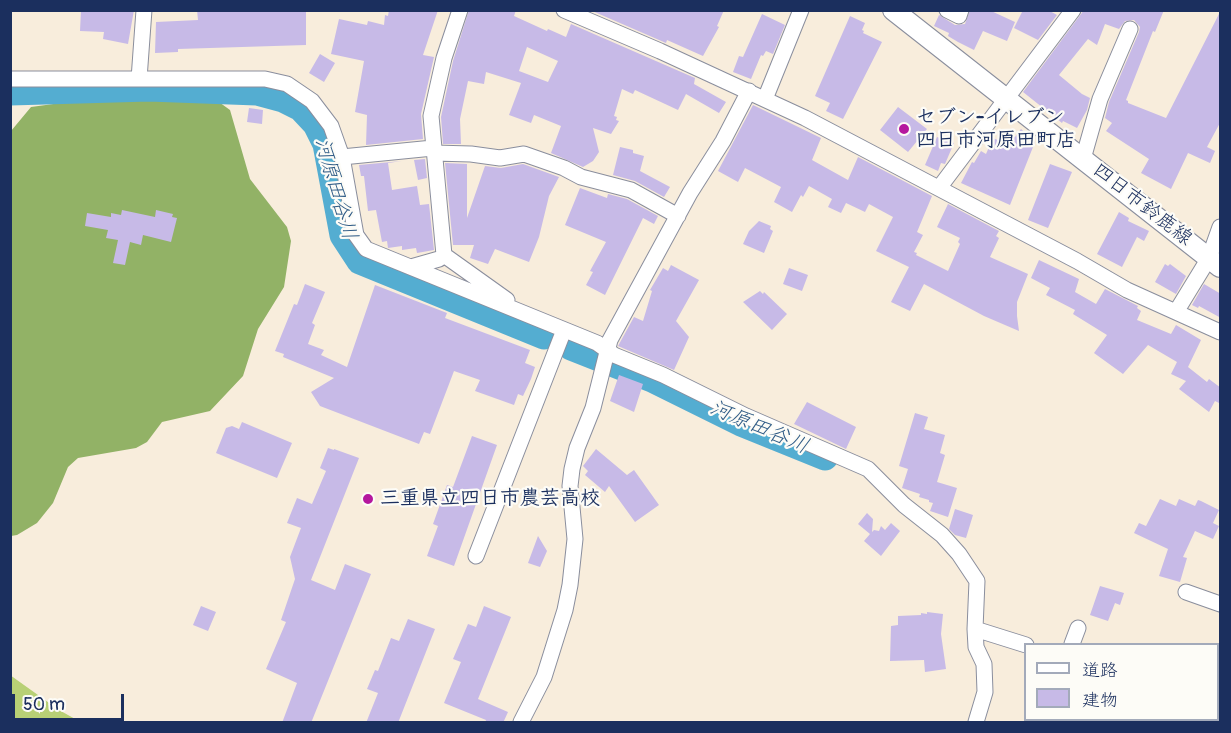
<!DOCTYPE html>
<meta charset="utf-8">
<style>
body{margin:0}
#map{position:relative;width:1231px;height:733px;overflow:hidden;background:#f8eddc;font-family:Pangolin,"Klee One",sans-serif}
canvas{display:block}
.frame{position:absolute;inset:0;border:12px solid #1b2f5e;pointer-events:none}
.legend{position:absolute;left:1024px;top:643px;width:195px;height:78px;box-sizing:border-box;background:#fdfcf7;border:2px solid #a3aaba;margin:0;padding:8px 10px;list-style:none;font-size:18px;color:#1b2f5e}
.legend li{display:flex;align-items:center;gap:12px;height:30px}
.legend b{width:30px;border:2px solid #a3aaba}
.scale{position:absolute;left:12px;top:694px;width:112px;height:27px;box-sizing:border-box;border:3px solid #1b2f5e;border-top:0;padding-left:8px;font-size:18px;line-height:21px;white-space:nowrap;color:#1b2f5e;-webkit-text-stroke:4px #fdfcf7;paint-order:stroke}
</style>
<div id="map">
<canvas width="1231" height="733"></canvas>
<div class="frame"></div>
<ul class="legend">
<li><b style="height:8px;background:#fff"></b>道路</li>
<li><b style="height:16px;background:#c7bae7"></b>建物</li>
</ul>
<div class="scale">50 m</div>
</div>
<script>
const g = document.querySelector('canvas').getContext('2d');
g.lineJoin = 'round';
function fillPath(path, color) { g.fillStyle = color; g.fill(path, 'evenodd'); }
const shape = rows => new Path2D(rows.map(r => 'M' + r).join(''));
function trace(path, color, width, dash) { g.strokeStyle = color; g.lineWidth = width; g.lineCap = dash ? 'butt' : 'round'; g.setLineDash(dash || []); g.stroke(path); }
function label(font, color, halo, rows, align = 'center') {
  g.font = font + ' Pangolin,"Klee One",sans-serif'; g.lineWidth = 4.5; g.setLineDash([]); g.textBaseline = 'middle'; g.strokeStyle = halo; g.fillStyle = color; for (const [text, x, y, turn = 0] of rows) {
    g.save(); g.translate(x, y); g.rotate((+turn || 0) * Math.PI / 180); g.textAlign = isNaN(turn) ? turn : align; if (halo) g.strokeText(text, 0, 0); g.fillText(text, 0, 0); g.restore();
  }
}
fillPath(shape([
 [10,675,59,710,77,720,75,722,11,722]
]), '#b8d075');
fillPath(shape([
 [180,87,212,97,230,110,250,179,287,227,291,241,284,287,258,329,243,376,210,411,162,422,147,442,136,448,78,458,68,467,53,503,37,523,17,535,11,536,11,131,31,107]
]), '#92b266');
trace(shape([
 [10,92,149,88,257,92,283,99,301,108,316,124,326,144,343,235,360,261,544,336],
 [571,347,652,379,741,423,825,457]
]), '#54add1', 27);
fillPath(shape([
 [81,10,134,10,128,44,103,39,104,32,80,31],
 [197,10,306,10,306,45,178,49,178,52,155,53,156,22,198,20],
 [389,10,438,10,423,55,434,57,421,114,423,139,366,145,367,115,355,112,364,61,331,54,339,19,367,25,368,21,384,25,385,15,388,16],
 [469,10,516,10,514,16,547,31,548,29,566,37,571,24,695,78,694,84,726,102,719,113,686,94,678,110,635,90,633,94,622,89,614,116,617,117,616,120,619,121,611,134,593,128,599,152,593,161,583,167,551,153,561,126,534,115,531,123,509,115,521,83,486,72,484,84,468,81,460,119,461,144,443,144,441,117,453,61],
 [527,47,558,61,548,82,519,71],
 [590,10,724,10,717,26,719,27,703,56,667,40,666,43],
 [970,10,989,10,1015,22,1007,41,983,31,974,50,958,42,948,36,949,33,934,26,939,15,955,25,965,24],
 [1023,10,1048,10,1057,15,1038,40,1014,28],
 [1084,10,1164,10,1155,32,1153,31,1126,100,1128,101,1128,103,1166,118,1221,10,1221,121,1207,147,1215,151,1210,163,1188,153,1171,189,1141,173,1149,159,1106,131,1112,123,1105,118,1109,102,1139,32,1140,27,1134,20,1125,21,1119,29,1105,24,1097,45,1088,39,1059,75,1082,94,1090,98,1087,110,1077,128,1063,121,1062,123,1023,92],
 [762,14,785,25,773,54,766,51,763,56,761,55,751,79,733,72,739,56,743,57],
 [850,16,865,23,862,30,864,31,863,33,882,42,843,119,826,111,830,103,815,96],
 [320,54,335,63,324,82,309,73],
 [753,105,821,138,812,160,848,180,858,157,932,196,917,232,923,235,914,252,917,253,916,255,948,271,960,244,958,242,960,238,937,227,948,204,999,231,996,236,999,238,990,257,1028,274,1017,302,1017,316,1019,331,984,316,924,284,910,311,891,302,909,267,876,251,893,217,869,204,865,212,846,203,841,213,828,207,832,199,809,186,803,197,801,195,792,212,774,202,781,187,745,168,738,182,718,171],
 [898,107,927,129,908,152,880,130],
 [249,108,263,110,262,124,247,122],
 [1021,129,1035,142,1010,205,961,183,972,162,974,163,981,151,986,154,993,138,1009,145,1012,136,1015,137],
 [937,137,954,143,945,164,941,163,938,171,925,165],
 [620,147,633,150,633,153,644,156,640,171,670,187,664,197,635,181,613,175],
 [425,159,427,178,418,180,414,160],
 [402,161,388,163,392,190,417,186,420,205,429,204,434,250,417,253,416,248,402,250,402,246,388,248,387,241,382,242,376,210,368,211,364,176,361,176,359,165],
 [445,163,467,164,467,218,485,166,501,168,523,164,559,177,549,196,539,237,529,262,495,249,488,264,470,258,474,245,453,245],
 [1050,164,1072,172,1048,228,1028,220],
 [580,188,607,198,608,194,627,199,658,216,654,224,643,218,605,295,586,285,593,272,590,271,606,242,565,225],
 [122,210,155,217,156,210,173,214,172,217,177,218,171,242,143,235,141,245,130,242,125,265,113,263,118,240,106,238,108,230,85,226,87,213,111,217,111,213,121,215],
 [1119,212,1129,218,1128,221,1149,231,1144,241,1137,237,1122,267,1097,254],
 [759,221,771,226,770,229,773,231,764,253,743,244,749,231],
 [1039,260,1079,279,1075,292,1096,304,1105,289,1138,306,1137,308,1141,311,1137,320,1171,334,1176,325,1201,340,1188,367,1207,382,1209,379,1221,388,1221,404,1215,401,1209,412,1179,389,1186,381,1171,374,1177,362,1148,345,1123,374,1094,353,1107,335,1073,314,1075,310,1046,295,1050,288,1031,278],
 [1165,264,1168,266,1170,264,1186,276,1176,294,1155,282],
 [671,265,699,280,676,321,689,337,674,370,618,346,634,317,643,321,652,291,650,290,663,268,668,271],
 [789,268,808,275,802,291,783,284],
 [305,284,325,292,312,323,315,325,308,344,324,350,321,355,347,367,375,285,447,313,445,318,530,350,525,363,535,367,531,379,523,396,518,394,514,405,475,391,480,380,454,371,430,434,424,432,419,444,320,406,311,392,334,378,283,357,284,354,275,351,294,304,297,305],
 [1204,284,1221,294,1221,318,1199,306,1198,308,1192,305],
 [760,291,763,294,764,292,787,314,772,330,743,302],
 [619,375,643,384,634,412,610,401],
 [807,402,856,427,846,449,794,424],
 [915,413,928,417,924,429,945,435,940,453,945,455,937,482,957,488,948,517,930,511,933,503,929,502,929,500,919,497,920,494,902,488,908,469,899,466],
 [242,422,292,443,277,478,216,453,226,428,232,426,239,429],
 [472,436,497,445,454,566,427,556,438,526,433,524,442,499,447,485,453,487],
 [328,448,334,450,334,449,359,458,311,580,335,590,345,564,371,574,311,723,282,723,297,683,266,669,286,622,281,620,295,579,290,557,301,528,287,523,297,498,312,504,326,471,320,468],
 [596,449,627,475,634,470,659,505,635,522,609,486,605,492,585,475,588,471,583,466],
 [1160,499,1176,506,1179,499,1195,506,1198,500,1201,501,1219,510,1213,523,1219,526,1213,539,1195,531,1183,557,1187,558,1180,582,1159,576,1168,549,1134,533,1139,523,1146,526],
 [955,509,973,515,966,538,955,535,949,529],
 [867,513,873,519,872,532,874,530,879,531,881,526,885,530,891,523,900,531,881,556,864,541,870,534,858,524],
 [538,536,547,551,540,567,528,563],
 [1100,586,1124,593,1120,605,1115,603,1108,621,1090,615],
 [201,606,216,612,208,631,193,625],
 [484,606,511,617,478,699,508,712,503,723,485,723,486,720,444,703,461,662,453,659,468,624,476,627],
 [927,612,943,614,941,634,946,669,925,672,924,660,890,661,891,626,898,625,898,616,921,615,921,613,927,614],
 [408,619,435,629,398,723,366,723,378,693,367,689,375,670,378,671,391,638,399,641]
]), '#c7bae7');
const minor = shape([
 [460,10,444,58,431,116,444,255,507,300],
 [564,10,660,51,805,118,1077,261,1127,290,1220,332],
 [947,10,959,16,961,10],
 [10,79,265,79,287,84,312,101,331,126,342,157,356,235,366,249,597,343,614,355,663,375,746,416,868,469,904,505,942,535,959,554,977,581,975,629],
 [139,79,144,10],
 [765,99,801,10],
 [434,153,471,154,500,158,524,154,564,168,581,177,631,190,678,216],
 [342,157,433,148],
 [1083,159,1100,99,1130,29],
 [939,188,1073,10],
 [411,267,439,259,444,255],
 [1176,312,1209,258,1220,227],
 [476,556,564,330],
 [1186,592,1220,604],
 [1072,644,1078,628],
 [1218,694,1220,695],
 [521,722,544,677,565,610,570,585,575,539,570,486,572,469,577,448,593,408,610,340,690,193,723,141,749,91],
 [976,722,985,692,984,664,976,647,975,629,1026,645],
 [1045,722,1046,720],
 [1144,722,1145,720]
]);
const major = shape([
 [893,10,1220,267]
]);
trace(minor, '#8a8e9d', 17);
trace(major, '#8a8e9d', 22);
trace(minor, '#fff', 15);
trace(major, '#fff', 20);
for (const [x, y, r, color] of [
 [904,129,6,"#b5179e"],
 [368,499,6,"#b5179e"]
]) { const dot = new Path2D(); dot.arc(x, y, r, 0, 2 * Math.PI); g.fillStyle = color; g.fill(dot); trace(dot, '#fdfcf7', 2); }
label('bold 20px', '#1b2f5e', '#fdfcf7', [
 ["セブン-イレブン",916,118],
 ["四日市河原田町店",916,141],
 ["三重県立四日市農芸高校",380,499]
], 'left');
label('20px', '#1b2f5e', '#fdfcf7', [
 ["四日市鈴鹿線",1142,205,38]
]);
label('italic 21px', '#2f5b86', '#fdfcf7', [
 ["河原田谷川",335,189,74],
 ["河原田谷川",759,428,23]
]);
</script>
